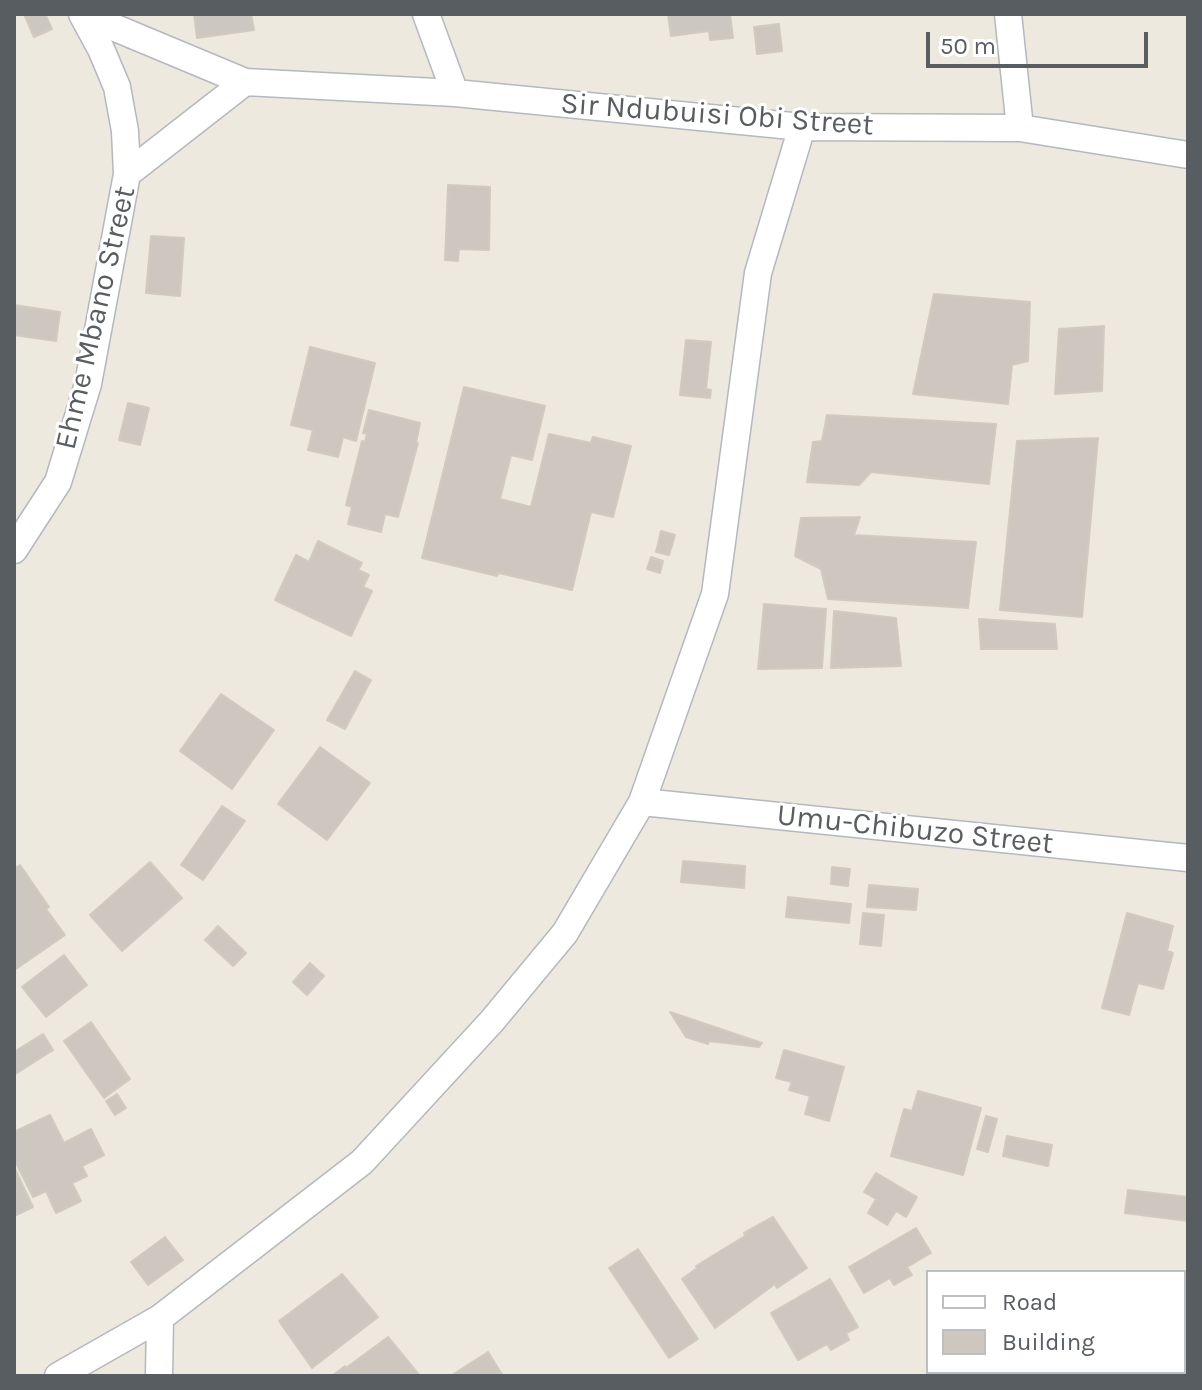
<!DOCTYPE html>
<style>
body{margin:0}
#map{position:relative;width:1202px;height:1390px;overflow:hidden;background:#ede9df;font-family:Karla,sans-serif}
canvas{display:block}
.frame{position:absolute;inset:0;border:16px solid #585d62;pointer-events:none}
.legend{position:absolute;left:926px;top:1270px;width:260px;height:104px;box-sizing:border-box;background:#fff;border:2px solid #bcbec0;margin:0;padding:10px 14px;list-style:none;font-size:24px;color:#585d62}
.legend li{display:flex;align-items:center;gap:16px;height:40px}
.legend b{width:40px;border:2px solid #bcbec0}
.scale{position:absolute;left:926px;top:32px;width:222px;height:36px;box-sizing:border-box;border:4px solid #585d62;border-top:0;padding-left:10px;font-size:24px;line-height:28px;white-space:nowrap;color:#585d62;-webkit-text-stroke:6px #fff;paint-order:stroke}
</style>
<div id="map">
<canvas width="1202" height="1390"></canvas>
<div class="frame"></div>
<ul class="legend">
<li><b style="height:10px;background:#fff"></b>Road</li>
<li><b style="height:22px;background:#cdc7c0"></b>Building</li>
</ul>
<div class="scale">50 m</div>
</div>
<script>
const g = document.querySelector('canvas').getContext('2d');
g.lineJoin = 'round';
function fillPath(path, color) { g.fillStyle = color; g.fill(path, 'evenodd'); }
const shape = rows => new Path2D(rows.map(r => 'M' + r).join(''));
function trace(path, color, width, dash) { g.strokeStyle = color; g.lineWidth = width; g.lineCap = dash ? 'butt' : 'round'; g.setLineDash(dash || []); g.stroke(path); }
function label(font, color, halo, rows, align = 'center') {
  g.font = font + ' Karla,sans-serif'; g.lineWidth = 6; g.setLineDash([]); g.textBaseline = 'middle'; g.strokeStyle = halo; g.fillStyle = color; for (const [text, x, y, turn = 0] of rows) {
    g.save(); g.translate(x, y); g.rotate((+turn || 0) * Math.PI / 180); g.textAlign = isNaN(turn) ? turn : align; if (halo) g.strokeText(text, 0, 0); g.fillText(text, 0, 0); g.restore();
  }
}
const building = shape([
 [24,14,45,14,52,29,34,37,24,14],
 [194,14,251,14,254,30,197,38,194,14],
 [668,14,730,14,733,38,710,40,709,31,671,36,668,14],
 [779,24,782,51,757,54,754,27,779,24],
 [448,185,490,187,489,250,459,249,458,261,445,260,448,185],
 [151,236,184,238,180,296,146,293,151,236],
 [934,294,1030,302,1028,361,1012,365,1008,404,913,394,934,294],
 [14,305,60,312,56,341,14,335,14,305],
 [1104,326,1102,391,1055,394,1059,329,1104,326],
 [686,340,711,342,706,389,711,390,710,398,680,395,686,340],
 [310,347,375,363,356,441,343,437,338,457,308,450,313,430,291,425,310,347],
 [464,387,545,406,532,460,511,455,500,499,531,507,549,434,591,443,593,437,631,446,613,517,591,512,572,590,499,573,497,576,422,558,464,387],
 [128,403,149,408,140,445,119,440,128,403],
 [369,410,420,423,416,443,418,443,398,517,385,514,381,532,348,524,352,507,346,505,362,441,365,442,367,434,363,433,369,410],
 [827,415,996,424,989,484,871,472,859,485,807,482,813,442,822,441,827,415],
 [1098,438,1082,617,1000,610,1017,441,1098,438],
 [860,517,854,535,976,542,968,608,828,599,821,569,795,556,801,518,860,517],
 [661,531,675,535,669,555,656,552,661,531],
 [318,541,362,563,358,570,369,575,363,587,372,591,351,636,275,600,296,555,309,562,318,541],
 [651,557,663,561,660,573,647,569,651,557],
 [764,604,826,609,822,668,758,669,764,604],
 [834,611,896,618,901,666,831,668,834,611],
 [979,619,1055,624,1057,649,981,649,979,619],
 [355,671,371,680,345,729,327,720,355,671],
 [221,694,274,730,232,789,180,751,221,694],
 [320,747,370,783,327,840,278,804,320,747],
 [222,806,245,821,203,880,181,865,222,806],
 [683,861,745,866,744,888,681,882,683,861],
 [150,862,182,898,122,951,90,915,150,862],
 [20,865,49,907,46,909,65,935,16,969,14,966,14,869,20,865],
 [832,867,850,869,848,886,831,884,832,867],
 [869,885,918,889,916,910,867,907,869,885],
 [788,897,851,904,849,923,786,917,788,897],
 [863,913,884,915,881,946,860,944,863,913],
 [1127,913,1173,926,1167,951,1173,953,1163,989,1138,983,1129,1015,1102,1008,1127,913],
 [218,926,246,953,233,966,205,940,218,926],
 [64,955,87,985,46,1017,22,987,64,955],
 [310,963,324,976,307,995,293,982,310,963],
 [670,1012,762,1043,759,1047,709,1041,708,1044,686,1037,670,1012],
 [91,1022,130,1079,104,1098,64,1041,91,1022],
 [43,1034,53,1050,14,1075,14,1052,43,1034],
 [784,1050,844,1067,829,1121,805,1114,810,1096,789,1090,792,1082,776,1078,784,1050],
 [918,1091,981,1108,963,1175,891,1156,904,1109,912,1111,918,1091],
 [117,1094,126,1108,115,1115,106,1101,117,1094],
 [50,1115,64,1143,91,1129,104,1155,82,1166,87,1176,72,1183,81,1201,56,1213,46,1191,33,1197,14,1159,14,1132,50,1115],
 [986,1116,997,1119,988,1152,977,1149,986,1116],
 [1007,1136,1052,1145,1048,1166,1003,1156,1007,1136],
 [14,1167,33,1207,14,1216,14,1167],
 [876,1173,917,1197,906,1217,896,1211,887,1225,868,1213,876,1199,864,1192,876,1173],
 [1128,1190,1188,1197,1188,1221,1125,1213,1128,1190],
 [773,1217,807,1268,777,1288,775,1284,715,1328,682,1279,697,1268,696,1266,745,1236,744,1233,773,1217],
 [916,1228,931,1253,907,1267,912,1275,894,1285,890,1278,864,1293,849,1267,916,1228],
 [165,1237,183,1260,148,1285,131,1262,165,1237],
 [638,1249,698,1339,669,1358,609,1268,638,1249],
 [342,1274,378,1317,312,1368,279,1321,342,1274],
 [830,1279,858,1327,846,1333,849,1340,831,1350,827,1344,798,1360,771,1313,830,1279],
 [388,1337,420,1376,332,1376,345,1366,346,1368,388,1337],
 [488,1352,503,1376,453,1376,452,1375,488,1352]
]);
fillPath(building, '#cdc7c0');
trace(building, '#d2cabd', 2);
const minor = shape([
 [82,14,245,82,455,93,802,127,1020,128,1188,155],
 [82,14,101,49,117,87,125,131,127,174],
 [426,14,455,93],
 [1008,14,1020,128],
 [14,550,58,482,88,384,127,174,245,82],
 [642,802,1188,858],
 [58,1376,160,1318,362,1162,492,1021,565,933,642,802,715,594,758,273,802,127],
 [159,1376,160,1318]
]);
trace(minor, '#b5b8be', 29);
trace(minor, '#fff', 26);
label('30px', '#585d62', '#fff', [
 ["Sir Ndubuisi Obi Street",717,115,4],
 ["Ehme Mbano Street",96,318,-77],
 ["Umu-Chibuzo Street",915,830,6]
]);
</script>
